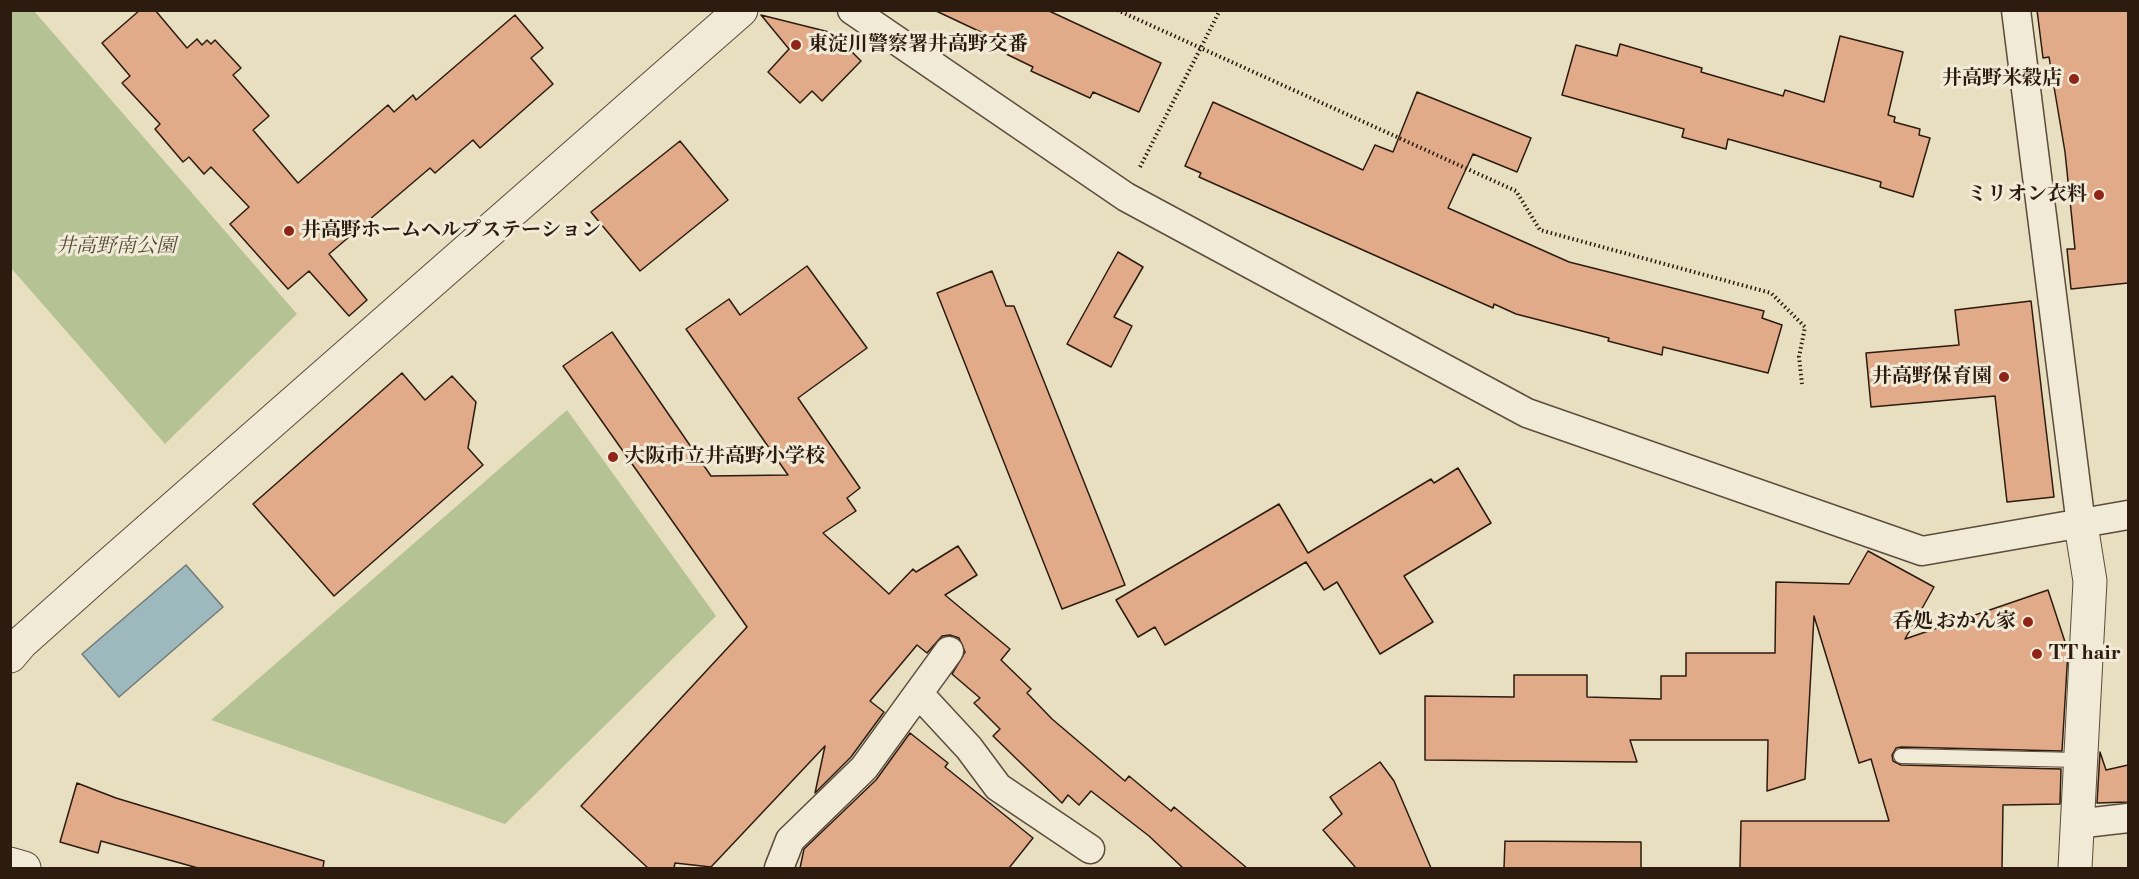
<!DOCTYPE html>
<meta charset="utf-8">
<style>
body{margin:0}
#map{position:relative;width:2139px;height:879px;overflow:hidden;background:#e8dfc1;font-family:"Libre Bodoni",serif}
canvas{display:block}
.frame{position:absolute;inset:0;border:12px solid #2d1b10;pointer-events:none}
</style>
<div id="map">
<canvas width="2139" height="879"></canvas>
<div class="frame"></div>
</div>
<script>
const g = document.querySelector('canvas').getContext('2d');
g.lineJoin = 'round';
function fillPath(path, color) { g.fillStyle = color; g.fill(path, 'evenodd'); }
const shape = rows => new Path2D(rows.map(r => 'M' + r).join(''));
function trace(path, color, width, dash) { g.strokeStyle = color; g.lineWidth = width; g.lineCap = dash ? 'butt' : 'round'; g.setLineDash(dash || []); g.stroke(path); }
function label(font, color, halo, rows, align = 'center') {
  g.font = font + ' "Libre Bodoni","Noto Serif JP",serif'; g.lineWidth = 6; g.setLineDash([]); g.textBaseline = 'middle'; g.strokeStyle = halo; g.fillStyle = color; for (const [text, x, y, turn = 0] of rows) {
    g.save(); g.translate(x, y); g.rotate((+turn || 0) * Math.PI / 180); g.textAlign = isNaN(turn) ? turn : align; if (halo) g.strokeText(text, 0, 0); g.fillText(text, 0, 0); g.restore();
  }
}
fillPath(shape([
 [10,11,34,11,297,314,165,444,11,268],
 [567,410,716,616,505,824,211,720]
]), '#b5c294');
const water = shape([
 [186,565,223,607,119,697,82,654,186,565]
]);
fillPath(water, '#9db9be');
trace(water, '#707a78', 1.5);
const building = shape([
 [140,10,155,10,187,48,197,39,202,45,207,40,211,44,215,40,241,68,233,75,269,116,253,130,298,183,388,105,394,112,413,95,416,100,515,15,543,48,531,58,553,84,480,148,473,140,435,173,430,168,329,254,367,300,349,316,309,271,288,289,230,224,249,207,211,167,204,174,189,157,183,162,155,129,160,124,122,83,130,76,102,43,140,10],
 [934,10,1047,10,1161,63,1139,112,1093,92,1090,98,1031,71,1033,67,998,50,1002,42,934,10],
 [2037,10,2128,10,2128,283,2071,289,2067,249,2075,249,2065,152,2049,57,2043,58,2037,10],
 [761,15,833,33,861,61,822,101,812,91,800,103,768,72,789,49,761,15],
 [1840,36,1903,52,1888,115,1895,117,1894,122,1920,129,1919,135,1930,138,1913,197,1880,187,1881,182,1728,139,1726,149,1682,137,1684,129,1562,95,1576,45,1617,56,1620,44,1702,68,1701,72,1783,96,1785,90,1824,102,1840,36],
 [1417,92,1531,138,1517,172,1473,154,1448,208,1569,262,1764,311,1762,318,1782,325,1768,373,1663,347,1662,355,1608,341,1609,338,1516,314,1494,304,1493,308,1199,177,1201,173,1185,166,1213,102,1363,170,1375,145,1393,152,1417,92],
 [680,141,728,200,640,271,591,212,680,141],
 [1118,252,1143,267,1114,317,1132,326,1111,367,1067,344,1118,252],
 [807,266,867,348,798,398,860,488,847,498,856,511,823,533,889,594,913,569,916,572,958,546,977,575,945,595,1010,649,1001,660,1031,689,1027,693,1052,719,1125,781,1129,776,1171,811,1174,807,1247,868,1183,868,1149,836,1091,791,1079,805,1068,795,1062,803,993,736,1000,729,974,703,980,698,952,674,965,652,959,638,950,635,942,636,927,653,917,645,870,701,884,712,851,757,815,793,825,746,711,867,675,863,674,868,648,868,581,806,747,627,563,366,612,332,711,476,788,475,686,329,729,299,740,315,807,266],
 [992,271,1006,306,1014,306,1125,585,1062,609,937,293,992,271],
 [2031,301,2054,497,2007,502,1995,396,1871,407,1866,353,1959,345,1955,310,2031,301],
 [402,373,425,400,452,376,476,402,468,448,483,465,334,596,253,504,402,373],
 [1458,468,1491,523,1404,576,1433,622,1380,654,1337,582,1324,590,1306,562,1165,645,1155,627,1138,637,1116,600,1279,504,1308,553,1431,479,1434,483,1458,468],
 [1868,551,1934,587,1905,639,2048,590,2068,651,2062,751,1901,747,1896,748,1892,755,1893,761,1901,765,2061,769,2060,804,2003,805,2002,868,1740,868,1741,821,1889,821,1871,759,1859,763,1814,616,1805,779,1767,791,1768,740,1630,740,1637,762,1425,760,1425,696,1514,697,1514,675,1587,675,1587,697,1661,699,1661,676,1686,676,1686,653,1775,653,1776,582,1849,584,1868,551],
 [910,733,948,763,945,767,1033,838,1009,868,800,868,804,849,876,780,910,733],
 [2100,752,2106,770,2128,765,2128,802,2097,803,2100,752],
 [1380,762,1394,781,1431,868,1356,868,1323,830,1342,814,1330,797,1380,762],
 [77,783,116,798,324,861,323,868,198,868,101,841,98,853,60,842,77,783],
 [1505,841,1641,842,1641,868,1504,868,1505,841]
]);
fillPath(building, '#e1ab89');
trace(building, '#2d1b10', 1.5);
const service = shape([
 [1901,756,2079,760]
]);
const minor = shape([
 [852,10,1126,197,1527,413,1922,551,2128,515],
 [2016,10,2081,525],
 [919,694,969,748,998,787,1090,849],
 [2076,824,2128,818],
 [779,868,790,840,864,768,949,651]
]);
const tertiary = shape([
 [10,656,21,643,95,577,741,10],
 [10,864,24,868],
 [2075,868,2090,581,2081,525]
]);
trace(service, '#5c4c3c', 16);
trace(minor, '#5c4c3c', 31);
trace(tertiary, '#5c4c3c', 35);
trace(shape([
 [1117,10,1516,191,1540,230,1771,293,1805,327,1799,357,1802,384],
 [1140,167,1220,10]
]), '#2d1b10', 4, [1.5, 3]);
trace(service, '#f0ead7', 14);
trace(minor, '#f0ead7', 28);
trace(tertiary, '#f0ead7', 33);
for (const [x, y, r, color] of [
 [796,45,6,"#8f2418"],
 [2074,79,6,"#8f2418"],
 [2099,195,6,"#8f2418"],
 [289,231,6,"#8f2418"],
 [2004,377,6,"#8f2418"],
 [613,457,6,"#8f2418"],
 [2028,622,6,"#8f2418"],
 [2037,654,6,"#8f2418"]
]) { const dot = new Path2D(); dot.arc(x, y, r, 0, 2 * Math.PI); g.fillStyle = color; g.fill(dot); trace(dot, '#f0ead7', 2); }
label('bold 20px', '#2d1b10', '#f0ead7', [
 ["東淀川警察署井高野交番",808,45],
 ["井高野米穀店",2062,79,"right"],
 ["ミリオン衣料",2087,195,"right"],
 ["井高野ホームヘルプステーション",301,231],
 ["井高野保育園",1992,377,"right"],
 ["大阪市立井高野小学校",625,457],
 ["呑処 おかん家",2016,622,"right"],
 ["TT hair",2049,654]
], 'left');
label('italic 20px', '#564d38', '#f0ead7', [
 ["井高野南公園",116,247]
]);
</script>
